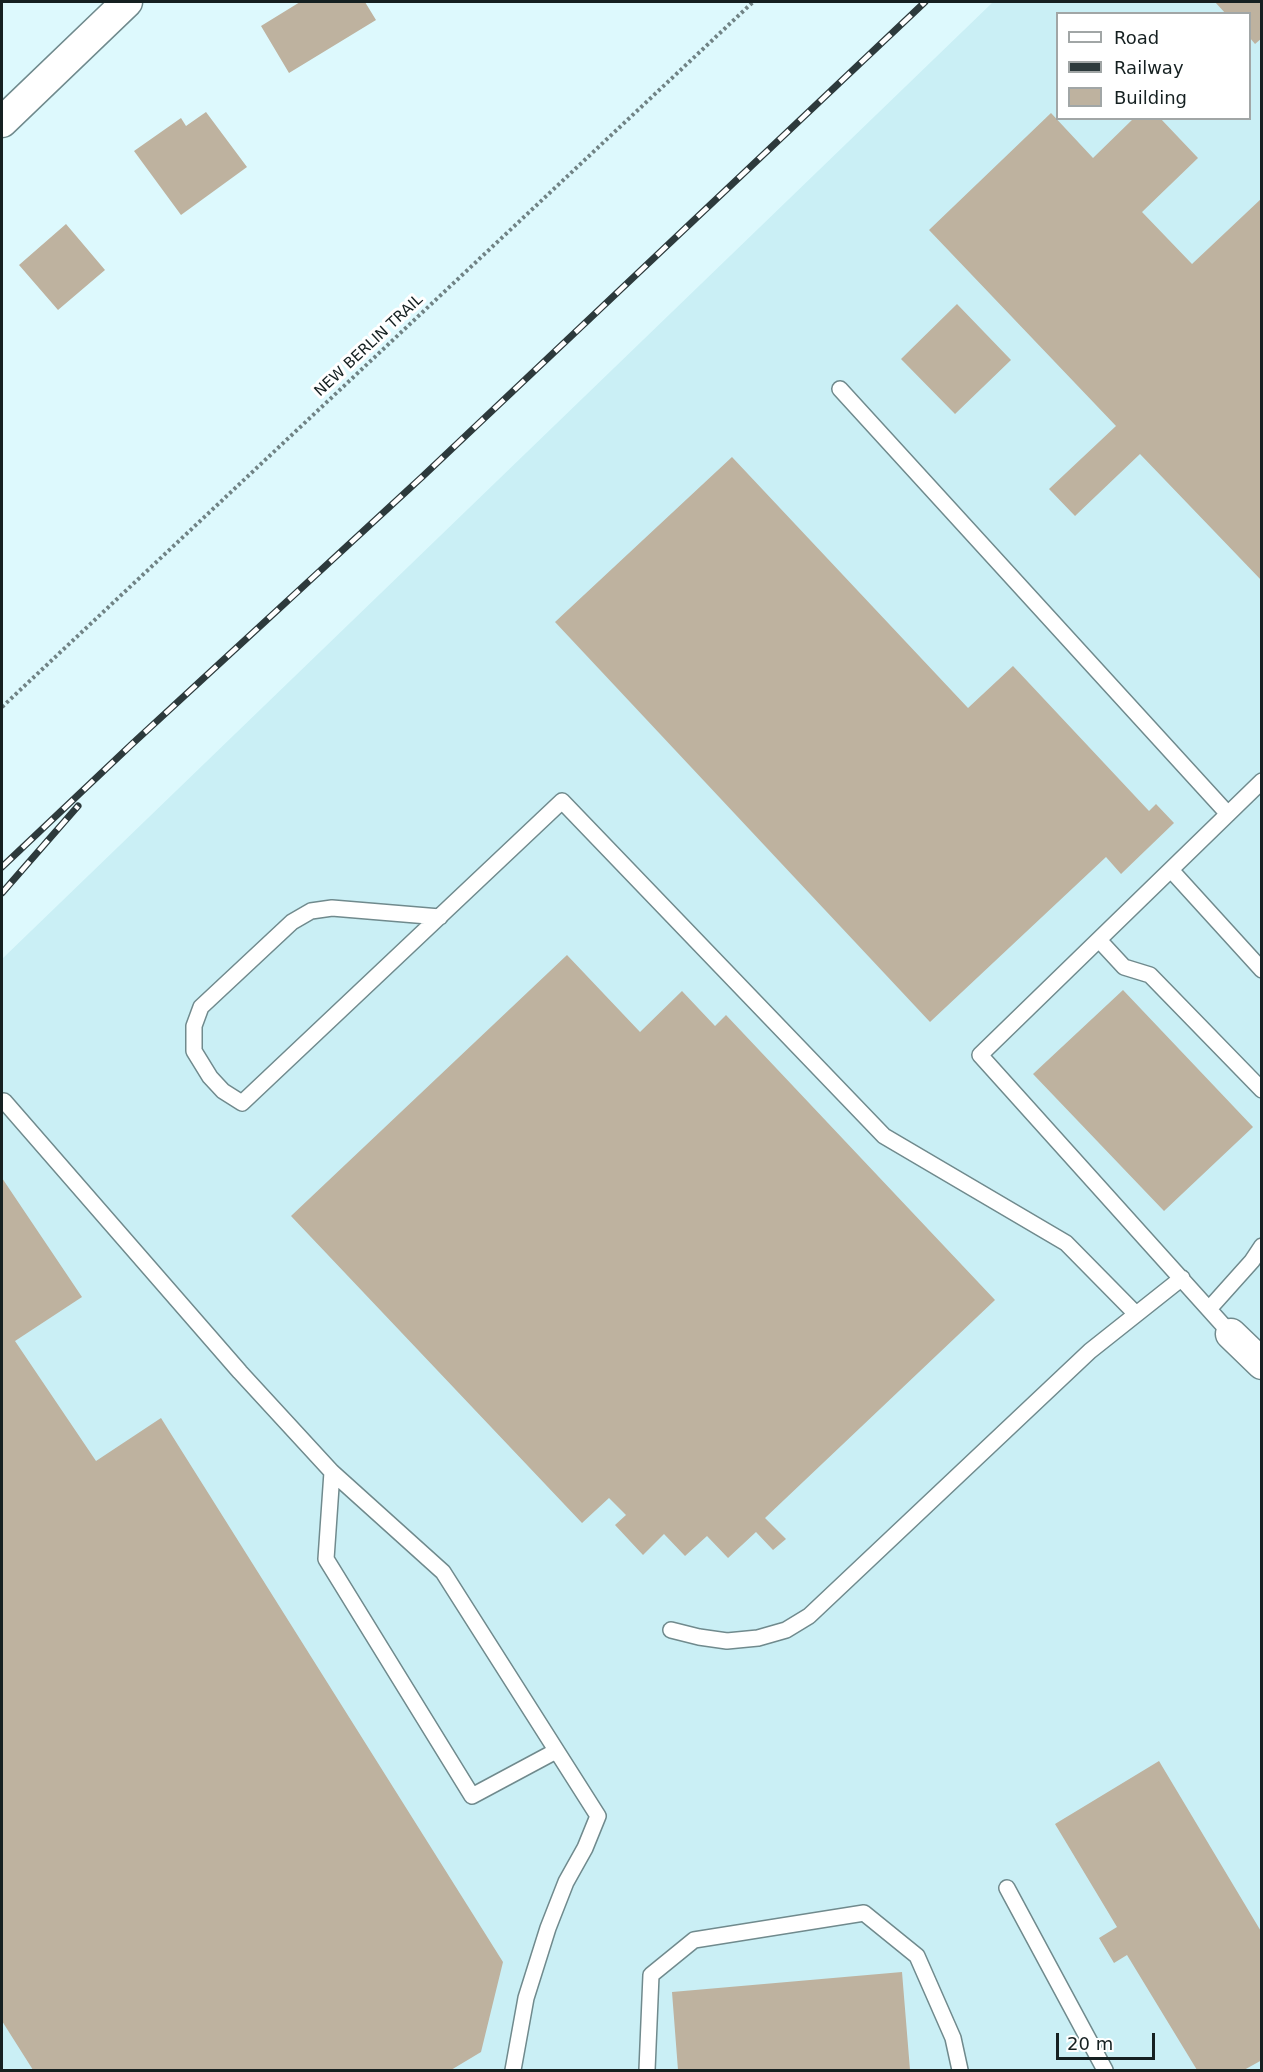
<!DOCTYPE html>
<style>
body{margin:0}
#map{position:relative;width:1263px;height:2072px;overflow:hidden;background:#ddf9fd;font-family:"DejaVu Sans",sans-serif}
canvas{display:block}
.frame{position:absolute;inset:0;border:3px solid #152021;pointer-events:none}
.legend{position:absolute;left:1056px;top:12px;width:195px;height:108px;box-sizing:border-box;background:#fff;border:2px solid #a1a6a6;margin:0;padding:8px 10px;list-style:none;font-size:18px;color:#152021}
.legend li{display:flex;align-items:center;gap:12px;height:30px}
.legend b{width:30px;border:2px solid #a1a6a6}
.scale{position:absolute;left:1056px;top:2033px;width:99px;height:27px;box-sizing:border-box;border:3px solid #152021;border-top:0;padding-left:8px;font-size:18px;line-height:21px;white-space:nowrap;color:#152021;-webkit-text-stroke:4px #fff;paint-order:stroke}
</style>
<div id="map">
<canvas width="1263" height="2072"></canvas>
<div class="frame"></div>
<ul class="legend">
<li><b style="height:8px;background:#fff"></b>Road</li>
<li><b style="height:8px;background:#2d3a3c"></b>Railway</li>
<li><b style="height:16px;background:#beb29f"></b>Building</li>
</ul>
<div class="scale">20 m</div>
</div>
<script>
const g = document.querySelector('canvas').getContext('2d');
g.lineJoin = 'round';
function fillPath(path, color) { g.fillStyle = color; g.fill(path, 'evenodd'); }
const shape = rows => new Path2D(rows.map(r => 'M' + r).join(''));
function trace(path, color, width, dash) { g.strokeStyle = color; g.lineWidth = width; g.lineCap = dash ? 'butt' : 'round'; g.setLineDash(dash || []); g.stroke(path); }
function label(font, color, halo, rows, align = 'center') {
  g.font = font + ' "DejaVu Sans",sans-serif'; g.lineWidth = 6; g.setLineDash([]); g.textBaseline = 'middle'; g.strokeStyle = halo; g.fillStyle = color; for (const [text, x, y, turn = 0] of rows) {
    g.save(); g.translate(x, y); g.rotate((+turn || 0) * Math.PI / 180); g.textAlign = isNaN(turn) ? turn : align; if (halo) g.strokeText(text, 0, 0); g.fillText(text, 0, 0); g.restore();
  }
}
fillPath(shape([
 [993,2,1261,2,1261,2070,2,2070,2,959],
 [1058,14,1250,14,1250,118,1058,118]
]), '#caeff5');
fillPath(shape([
 [300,2,365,2,376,20,289,73,261,26],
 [1215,2,1262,2,1262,38,1255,44,1250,38,1250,14,1226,14],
 [206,112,247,167,181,215,134,151,181,118,186,126],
 [1051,113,1093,158,1134,118,1160,118,1198,158,1142,212,1192,264,1262,198,1262,581,1140,454,1075,516,1049,489,1116,426,929,230],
 [66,224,105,270,58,310,19,265],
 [957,304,1011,360,955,414,901,359],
 [732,457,968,708,1013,666,1149,811,1156,804,1174,823,1121,874,1106,857,930,1022,555,622],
 [567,955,640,1032,682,991,715,1026,726,1015,995,1300,765,1518,786,1539,773,1550,756,1532,728,1558,707,1536,685,1556,664,1534,643,1555,615,1525,626,1515,609,1498,582,1523,291,1216],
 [1123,990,1253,1127,1164,1211,1033,1074],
 [2,1178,82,1297,15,1341,96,1461,161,1418,503,1962,481,2052,451,2070,33,2070,2,2021],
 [1159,1761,1262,1933,1262,2060,1244,2070,1197,2070,1127,1955,1114,1963,1099,1938,1117,1927,1055,1824],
 [902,1972,910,2070,678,2070,672,1992]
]), '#beb29f');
const service = shape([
 [840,389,1228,814],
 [1171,870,1262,970],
 [440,917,332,908,311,911,292,922,201,1007,194,1026,194,1051,210,1077,223,1091,242,1103,562,801,884,1136,1066,1243,1136,1314],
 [1099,940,1124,967,1150,975,1262,1090],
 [2,1103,4,1101,240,1372,332,1472,443,1572,598,1816,585,1848,566,1882,548,1928,526,1998,513,2070],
 [1209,1309,1252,1261,1262,1246],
 [1231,1334,980,1055,1262,781],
 [332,1472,326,1559,472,1796,556,1751],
 [671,1630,699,1637,727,1641,758,1638,786,1630,809,1616,1090,1351,1182,1278],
 [1007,1888,1105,2070],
 [647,2070,651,1975,694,1940,864,1913,917,1956,953,2038,960,2070]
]);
const minor = shape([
 [2,122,127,2],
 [1231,1334,1262,1364]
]);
trace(service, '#708a8d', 18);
trace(minor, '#708a8d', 33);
trace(shape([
 [2,707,753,2]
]), '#708385', 4, [3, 3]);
trace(service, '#fff', 15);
trace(minor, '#fff', 30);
const rail = shape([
 [2,867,131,745,422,477,925,2],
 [2,893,78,806]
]);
trace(rail, '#2d3a3c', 7);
trace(rail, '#fff', 4.5, [14]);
label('15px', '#152021', '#fff', [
 ["NEW BERLIN TRAIL",369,346,-43]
]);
</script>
